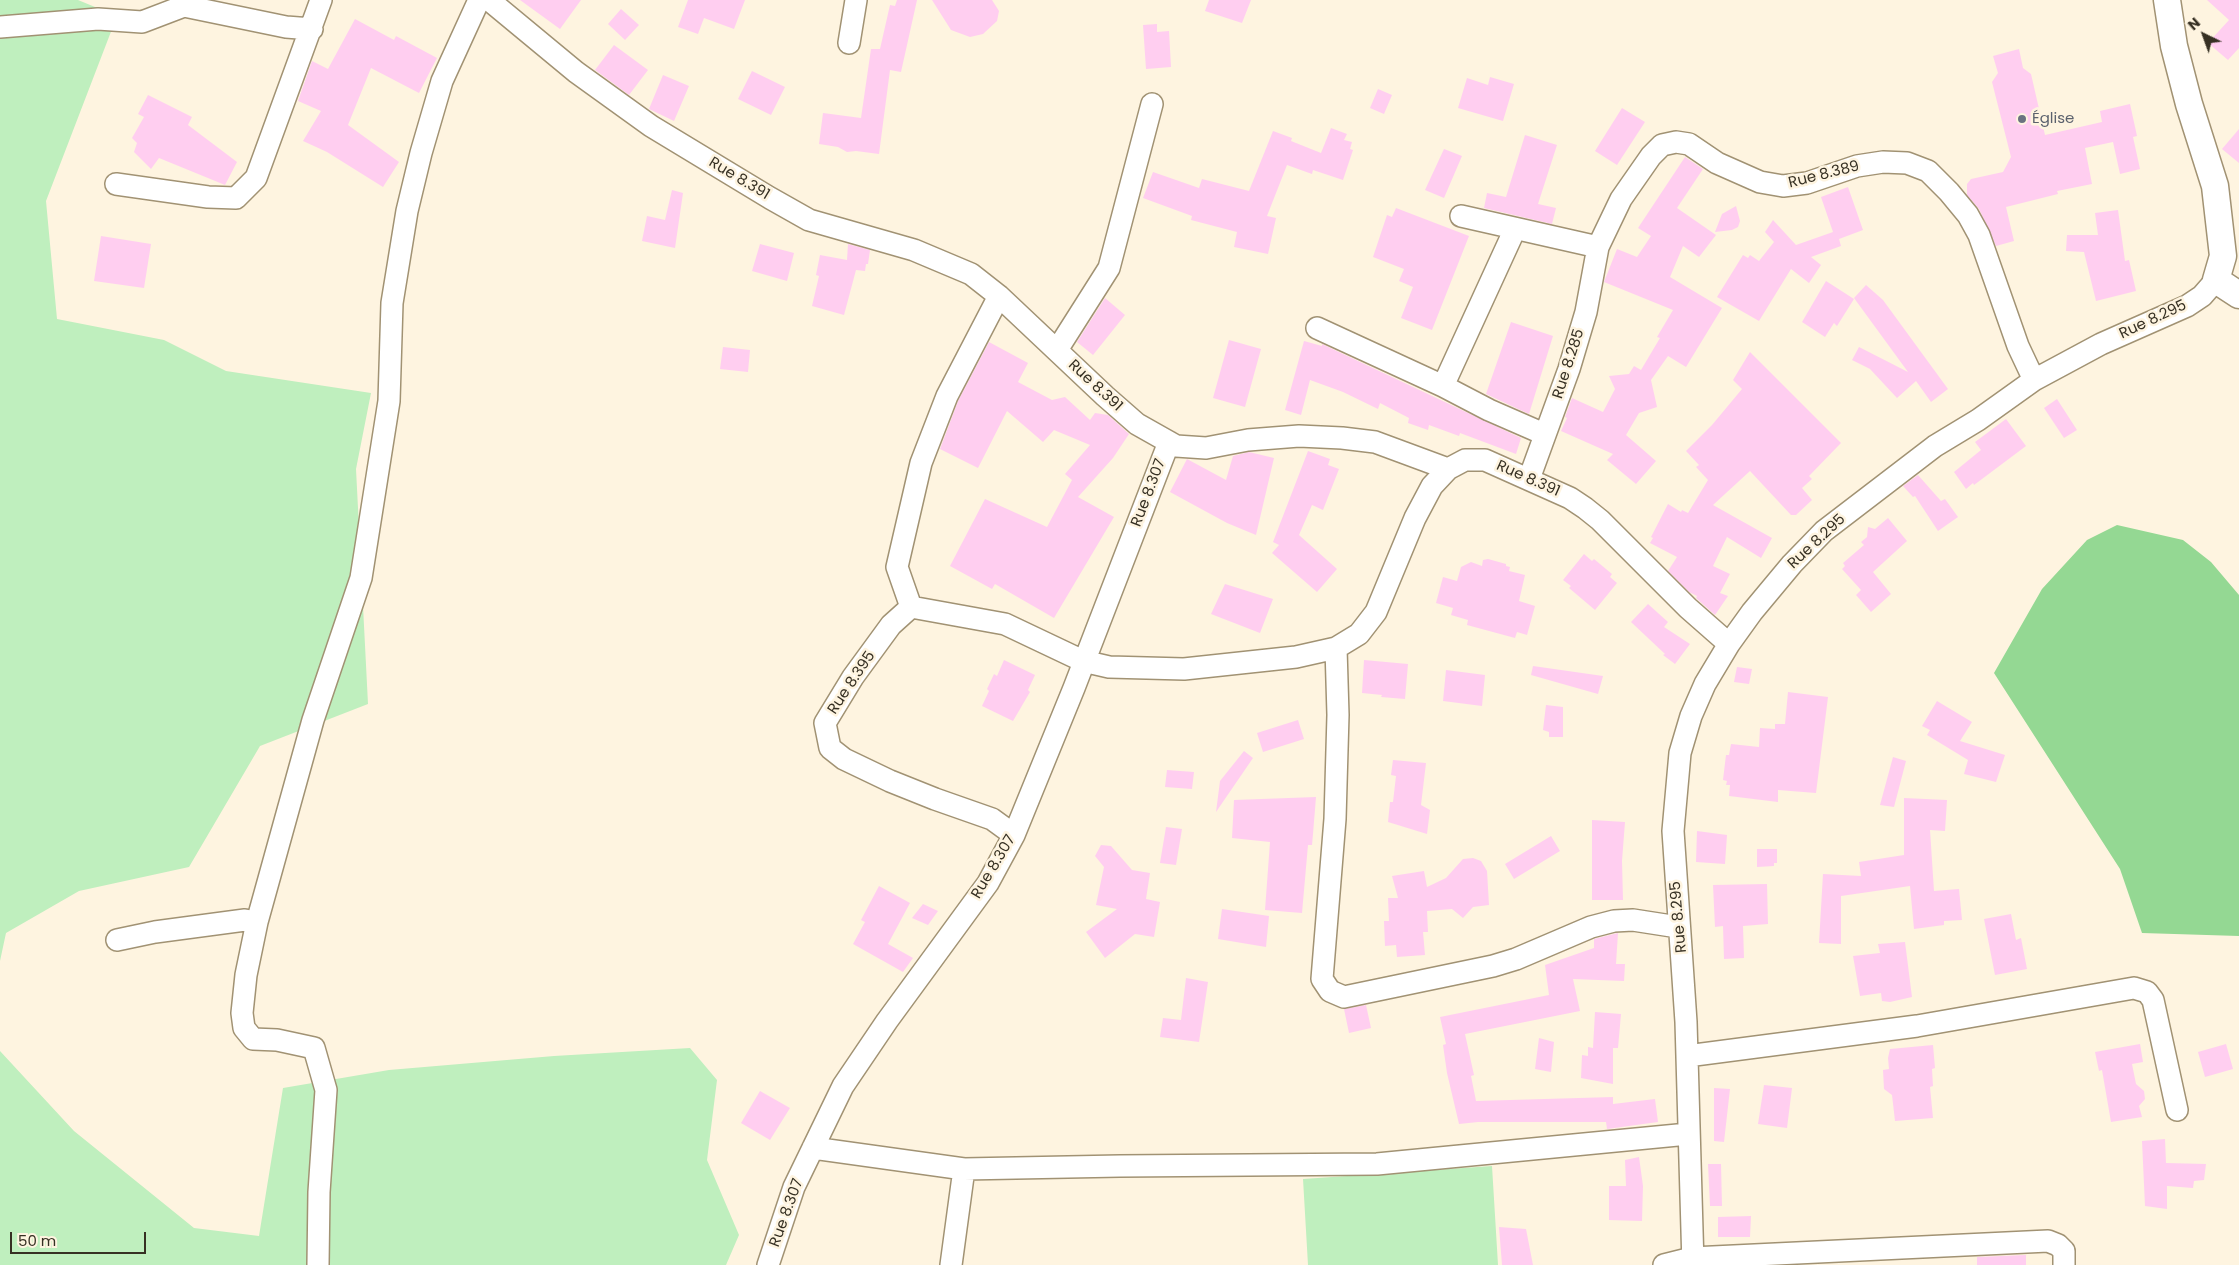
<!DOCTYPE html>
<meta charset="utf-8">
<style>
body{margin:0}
#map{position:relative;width:2239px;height:1265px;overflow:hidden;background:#fef4e0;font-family:Poppins,sans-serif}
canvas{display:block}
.north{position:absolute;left:2179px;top:10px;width:50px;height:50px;-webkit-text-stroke:4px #fef4e0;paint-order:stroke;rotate:318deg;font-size:14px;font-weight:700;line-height:20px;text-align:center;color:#363023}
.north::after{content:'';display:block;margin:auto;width:18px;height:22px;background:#363023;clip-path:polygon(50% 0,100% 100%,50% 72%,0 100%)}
.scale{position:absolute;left:10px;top:1232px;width:136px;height:22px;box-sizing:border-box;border:2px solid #363023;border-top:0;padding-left:6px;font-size:15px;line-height:18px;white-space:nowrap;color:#363023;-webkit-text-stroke:4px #fef4e0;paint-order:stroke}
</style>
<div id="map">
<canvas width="2239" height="1265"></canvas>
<div class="north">N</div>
<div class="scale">50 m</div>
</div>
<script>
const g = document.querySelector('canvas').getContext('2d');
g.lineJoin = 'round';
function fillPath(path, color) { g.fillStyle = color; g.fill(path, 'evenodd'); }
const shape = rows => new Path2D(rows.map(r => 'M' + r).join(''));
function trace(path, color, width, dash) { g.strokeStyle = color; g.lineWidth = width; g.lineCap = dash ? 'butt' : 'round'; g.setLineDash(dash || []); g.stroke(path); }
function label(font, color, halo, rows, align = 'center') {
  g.font = font + ' Poppins,sans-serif'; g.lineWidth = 5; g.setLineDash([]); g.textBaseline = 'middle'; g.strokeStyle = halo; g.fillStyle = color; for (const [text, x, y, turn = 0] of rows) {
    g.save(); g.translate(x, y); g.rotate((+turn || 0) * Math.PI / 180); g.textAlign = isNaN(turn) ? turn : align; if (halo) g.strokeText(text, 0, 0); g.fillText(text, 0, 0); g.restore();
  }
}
fillPath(shape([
 [0,0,78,0,117,16,46,201,57,319,164,340,226,371,371,393,356,469,368,704,260,746,189,867,79,891,6,933,0,961],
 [690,1048,717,1080,707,1160,739,1235,726,1265,0,1265,0,1051,74,1131,194,1228,259,1236,283,1088,389,1070,554,1056],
 [1492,1166,1498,1265,1308,1265,1303,1179]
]), '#bfefbe');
fillPath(shape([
 [2117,525,2183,540,2211,562,2239,595,2239,936,2142,933,2120,869,1994,673,2042,589,2087,540]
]), '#94d893');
fillPath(shape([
 [520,0,581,0,560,29],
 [688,0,745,0,734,29,704,18,698,34,678,27],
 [897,0,917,0,901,72,890,70,879,154,856,151,847,152,838,147,819,144,823,113,861,118,871,49,880,49,890,5,895,6],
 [932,0,992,0,999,11,997,21,983,34,970,37,951,30],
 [1209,0,1251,0,1242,23,1205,11],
 [2207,0,2239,0,2239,48,2228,60,2208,43,2229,20],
 [621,9,639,25,625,40,608,24],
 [355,19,394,40,396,36,437,58,419,93,371,68,348,125,399,162,383,187,327,152,303,141,321,111,298,101,312,61,328,69],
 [1157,24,1157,32,1169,31,1171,67,1146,69,1143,25],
 [614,45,648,70,629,95,595,70],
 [2019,49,2023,68,2031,74,2045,135,2102,122,2100,111,2130,104,2137,136,2133,137,2140,169,2120,174,2113,142,2085,148,2092,184,2057,191,2058,194,2006,207,2014,241,1996,246,1979,209,1967,195,1967,184,1971,179,2003,172,2011,157,1992,82,1998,73,1993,56],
 [752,71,785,87,771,115,738,99],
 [663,75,689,86,674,121,649,109],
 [1490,77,1514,84,1503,121,1458,108,1467,78,1488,85],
 [1378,89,1392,95,1384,114,1370,108],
 [148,95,192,117,188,125,237,162,225,185,159,158,151,169,134,152,137,143,132,138,144,117,138,114],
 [1622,108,1645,122,1617,165,1595,151],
 [1331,128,1347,134,1344,140,1352,142,1350,149,1353,150,1343,180,1313,170,1312,174,1287,165,1267,216,1276,218,1268,254,1234,247,1237,232,1191,220,1192,216,1143,198,1153,172,1199,188,1202,179,1249,191,1273,131,1292,138,1291,141,1321,153],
 [2239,129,2239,163,2222,149],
 [1525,135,1557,145,1538,204,1556,208,1552,224,1484,208,1487,193,1506,197],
 [1444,149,1462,156,1444,198,1425,190],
 [1685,157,1703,169,1677,208,1716,235,1699,257,1683,246,1670,277,1722,308,1686,367,1668,356,1651,380,1657,407,1639,413,1626,435,1656,461,1636,484,1607,460,1613,454,1561,431,1567,418,1565,417,1572,398,1603,412,1615,389,1609,376,1629,374,1634,366,1641,370,1660,338,1657,337,1673,310,1604,282,1617,249,1637,257,1651,236,1638,228],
 [1848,187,1863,230,1839,239,1841,246,1811,257,1821,265,1809,283,1791,269,1759,321,1717,297,1743,255,1748,258,1750,255,1759,261,1774,242,1765,232,1773,220,1796,245,1833,232,1821,197],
 [672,190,683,193,675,248,642,241,647,216,665,220],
 [1736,206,1740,221,1738,227,1732,230,1715,232,1722,214],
 [1396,208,1469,236,1432,330,1401,318,1413,287,1399,281,1404,269,1373,257,1387,215,1392,217],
 [2118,210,2125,261,2129,260,2136,291,2096,301,2084,252,2066,251,2067,235,2098,235,2095,213],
 [101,236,151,244,144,288,94,281],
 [760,244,794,253,787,281,752,271],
 [848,244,870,250,868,264,866,264,865,271,856,270,844,315,812,306,819,276,816,275,820,255,847,260],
 [1826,281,1854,299,1837,326,1834,323,1825,337,1802,322],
 [1866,285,1883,300,1948,389,1931,402,1916,381,1897,398,1870,369,1852,360,1859,347,1908,372,1854,298],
 [1105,298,1125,315,1093,355,1077,342],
 [1511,322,1553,336,1529,414,1486,394],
 [1229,340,1261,349,1245,407,1213,398],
 [1304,341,1322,346,1322,344,1521,438,1516,454,1460,433,1459,436,1429,425,1428,430,1408,423,1409,418,1380,403,1378,409,1343,392,1310,380,1301,415,1285,410],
 [989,342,1028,363,1018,382,1052,400,1065,397,1090,420,1095,413,1108,415,1129,434,1113,458,1078,497,1114,517,1054,618,995,584,992,589,950,566,985,499,1047,527,1072,480,1065,474,1090,445,1054,430,1043,442,1007,411,978,468,940,449,958,401],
 [723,347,750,350,748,372,720,369],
 [1750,352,1841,443,1809,476,1812,479,1802,488,1812,500,1796,515,1791,515,1750,471,1713,505,1772,538,1761,558,1727,537,1713,566,1730,574,1720,593,1728,596,1715,615,1696,598,1697,596,1689,592,1668,571,1677,557,1650,543,1653,538,1651,537,1668,504,1681,512,1682,510,1688,513,1708,480,1696,467,1699,465,1686,451,1712,425,1742,389,1733,380],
 [2057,399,2077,430,2064,438,2044,408],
 [2006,419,2026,446,1974,485,1973,483,1966,489,1954,472,1981,450,1975,442],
 [1308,451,1330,459,1328,465,1339,469,1323,510,1312,505,1299,535,1337,569,1317,592,1272,553,1279,545,1273,542],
 [1249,452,1274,458,1256,535,1227,523,1170,492,1187,459,1226,480,1233,456],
 [1918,475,1941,501,1945,499,1958,517,1938,531,1915,496,1913,497,1903,486],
 [1888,518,1907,541,1873,572,1891,594,1871,612,1856,595,1861,590,1842,569,1845,566,1843,563,1864,545,1861,542,1867,537,1868,527,1875,529],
 [1584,554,1592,561,1594,559,1612,574,1610,577,1617,583,1595,610,1569,588,1571,586,1563,580],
 [1488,559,1506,564,1506,566,1510,567,1509,571,1525,575,1519,601,1535,606,1527,635,1517,632,1515,638,1467,625,1468,620,1451,615,1453,608,1436,603,1443,577,1457,581,1461,567,1471,562,1482,566,1483,560],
 [1225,584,1273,599,1260,633,1211,614],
 [1648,604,1668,622,1664,627,1690,644,1675,664,1663,655,1665,654,1631,622],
 [1004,660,1035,675,1028,690,1030,692,1013,721,982,706,989,691,987,689,994,674,997,676],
 [1364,660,1408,664,1405,699,1381,697,1382,695,1362,693],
 [1533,666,1603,676,1598,694,1531,675],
 [1737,667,1752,669,1749,684,1734,682],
 [1446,670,1485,675,1482,706,1443,701],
 [1788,692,1828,697,1816,793,1778,790,1778,802,1729,796,1730,785,1726,785,1727,781,1723,780,1726,755,1729,755,1731,744,1759,747,1760,728,1775,729,1775,724,1785,724],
 [1937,701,1972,722,1960,741,2005,755,1996,782,1964,774,1968,760,1927,735,1930,730,1922,726],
 [1546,705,1563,707,1563,737,1549,737,1549,732,1543,730],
 [1298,720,1304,739,1263,752,1257,733],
 [1244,751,1253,758,1216,812,1220,781],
 [1893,757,1906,761,1894,807,1880,805],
 [1393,760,1426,763,1421,805,1430,810,1427,834,1388,822,1390,802,1393,802,1396,776,1391,775],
 [1167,770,1194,772,1192,789,1165,787],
 [1316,797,1313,834,1312,845,1308,845,1302,913,1265,910,1270,842,1232,838,1234,800],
 [1904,798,1947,800,1945,831,1930,830,1934,891,1959,889,1962,920,1944,921,1944,925,1914,929,1910,886,1841,896,1841,944,1819,943,1823,874,1861,876,1859,862,1904,855],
 [1592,820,1625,822,1622,861,1623,900,1592,900],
 [1166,827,1182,829,1176,865,1160,863],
 [1697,831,1727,835,1725,864,1696,862],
 [1551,836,1560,851,1514,879,1505,864],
 [1101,845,1111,846,1132,870,1150,873,1146,899,1160,902,1154,937,1135,934,1105,958,1086,932,1117,909,1096,905,1104,867,1095,856],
 [1757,849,1777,849,1777,863,1774,863,1774,866,1757,867],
 [1473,858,1481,861,1487,871,1489,905,1473,907,1463,918,1452,909,1427,911,1428,932,1423,932,1425,955,1397,957,1396,945,1385,946,1384,921,1389,921,1388,898,1398,898,1392,876,1424,871,1427,887,1446,878,1463,859],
 [1767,884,1768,924,1743,926,1744,958,1724,959,1723,926,1715,927,1713,885],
 [879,886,910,903,888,944,913,958,903,972,853,944,865,922,861,920],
 [923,904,938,911,928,925,912,918],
 [1222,909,1269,916,1266,947,1218,939],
 [2011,914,2016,940,2021,938,2027,969,1995,975,1984,919],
 [1618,933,1616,964,1625,964,1624,981,1573,979,1580,1011,1465,1034,1474,1075,1471,1076,1476,1101,1613,1097,1613,1104,1655,1099,1658,1122,1607,1129,1606,1122,1478,1122,1459,1124,1447,1073,1443,1045,1446,1044,1440,1017,1549,995,1545,965,1594,948,1594,939],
 [1905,942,1912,997,1890,1002,1882,1001,1881,993,1860,996,1853,956,1880,953,1878,944],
 [1186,978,1208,982,1199,1042,1160,1037,1163,1018,1181,1020],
 [1366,1005,1371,1028,1349,1033,1344,1009],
 [1595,1012,1621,1014,1618,1048,1613,1048,1613,1084,1581,1078,1582,1055,1588,1056,1588,1047,1593,1048],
 [1539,1038,1554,1042,1551,1072,1535,1069],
 [2140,1044,2143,1062,2132,1064,2136,1084,2144,1091,2145,1099,2139,1106,2142,1117,2111,1122,2102,1070,2099,1071,2095,1052],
 [2226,1044,2233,1069,2205,1077,2198,1052],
 [1933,1045,1935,1068,1932,1069,1933,1086,1930,1087,1933,1118,1895,1121,1892,1095,1884,1089,1883,1070,1889,1069,1888,1058,1890,1049],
 [1764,1085,1792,1088,1787,1128,1758,1124],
 [1714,1088,1730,1089,1724,1142,1714,1141],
 [760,1091,790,1108,770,1140,741,1123],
 [2165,1139,2166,1163,2206,1164,2204,1180,2194,1181,2193,1188,2167,1186,2167,1209,2145,1206,2142,1141],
 [1639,1157,1643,1186,1642,1221,1609,1220,1609,1186,1626,1186,1625,1160],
 [1708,1164,1721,1164,1722,1206,1710,1206],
 [1751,1216,1750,1237,1718,1237,1718,1217],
 [1499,1227,1526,1229,1533,1265,1502,1265],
 [2026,1255,2026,1265,1977,1265,1977,1257]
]), '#ffcef0');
const minor = shape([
 [489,0,576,72,651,126,770,198,809,220,914,250,971,274,999,296,1105,396,1137,424,1176,446,1206,448,1248,440,1299,436,1342,438,1375,442,1448,469,1465,460,1485,460,1570,498,1585,508,1600,520,1688,608,1729,644],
 [0,27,98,19,142,22,184,6,286,27,312,29],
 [849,43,856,0],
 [116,184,208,197,236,198,256,178,321,0],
 [1461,216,1598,247,1621,199,1651,156,1662,145,1676,142,1689,144,1717,163,1760,182,1783,186,1807,183,1857,166,1883,162,1907,163,1928,171,1949,192,1968,215,1979,235,2018,346,2034,380],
 [1317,328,1443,386,1489,410,1544,434],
 [1057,350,1109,268,1152,104],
 [1443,386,1515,229],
 [1529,479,1569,369,1586,312,1598,247],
 [911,607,897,567,921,463,947,396,999,296],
 [1336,648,1338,715,1335,819,1322,979,1330,991,1344,997,1493,966,1516,959,1591,927,1614,921,1633,920,1678,927],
 [1014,835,992,819,935,799,890,781,844,759,830,748,825,723,853,677,891,625,911,607,1005,624,1083,661,1109,667,1184,669,1296,657,1336,648,1359,634,1376,612,1415,518,1432,486,1448,469],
 [257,922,313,720,361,578,389,401,392,303,407,211,421,153,442,81,479,0],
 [117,940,155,932,245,920,257,922,246,975,242,1013,244,1028,253,1039,277,1040,314,1048,326,1090,319,1192,318,1265],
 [1687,1056,1917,1026,2134,988,2147,992,2153,1000,2177,1110],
 [813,1148,964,1169,1120,1166,1377,1164,1688,1134],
 [768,1265,794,1187,843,1086,887,1021,988,883,1014,835,1074,688,1169,442],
 [951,1265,964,1169],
 [1664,1265,1692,1258,2048,1241,2058,1245,2064,1251,2064,1265],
 [1693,1265,1686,1022,1673,831,1680,753,1691,716,1705,684,1729,644,1752,612,1792,564,1824,531,1935,446,1978,420,2034,380,2101,344,2187,306,2202,296,2216,280]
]);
const tertiary = shape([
 [2167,0,2174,46,2189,104,2215,186,2223,256,2216,280,2239,295]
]);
trace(minor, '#a19273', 24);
trace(tertiary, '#a19273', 29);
trace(minor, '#fff', 21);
trace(tertiary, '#fff', 26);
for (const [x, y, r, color] of [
 [2022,119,5,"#6b7280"]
]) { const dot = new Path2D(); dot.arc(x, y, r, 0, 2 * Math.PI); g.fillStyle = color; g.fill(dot); trace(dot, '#fef4e0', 2); }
label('15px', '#5b616d', '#fef4e0', [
 ["Église",2032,119]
], 'left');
label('15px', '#363023', '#fef4e0', [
 ["Rue 8.389",1824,175,-14],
 ["Rue 8.391",739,179,31],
 ["Rue 8.295",2153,320,-25],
 ["Rue 8.285",1569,364,-72],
 ["Rue 8.391",1095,386,43],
 ["Rue 8.391",1528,479,24],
 ["Rue 8.307",1149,493,-69],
 ["Rue 8.295",1817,542,-43],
 ["Rue 8.395",852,683,-56],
 ["Rue 8.307",994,867,-59],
 ["Rue 8.295",1679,917,-95],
 ["Rue 8.307",787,1213,-70]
]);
</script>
